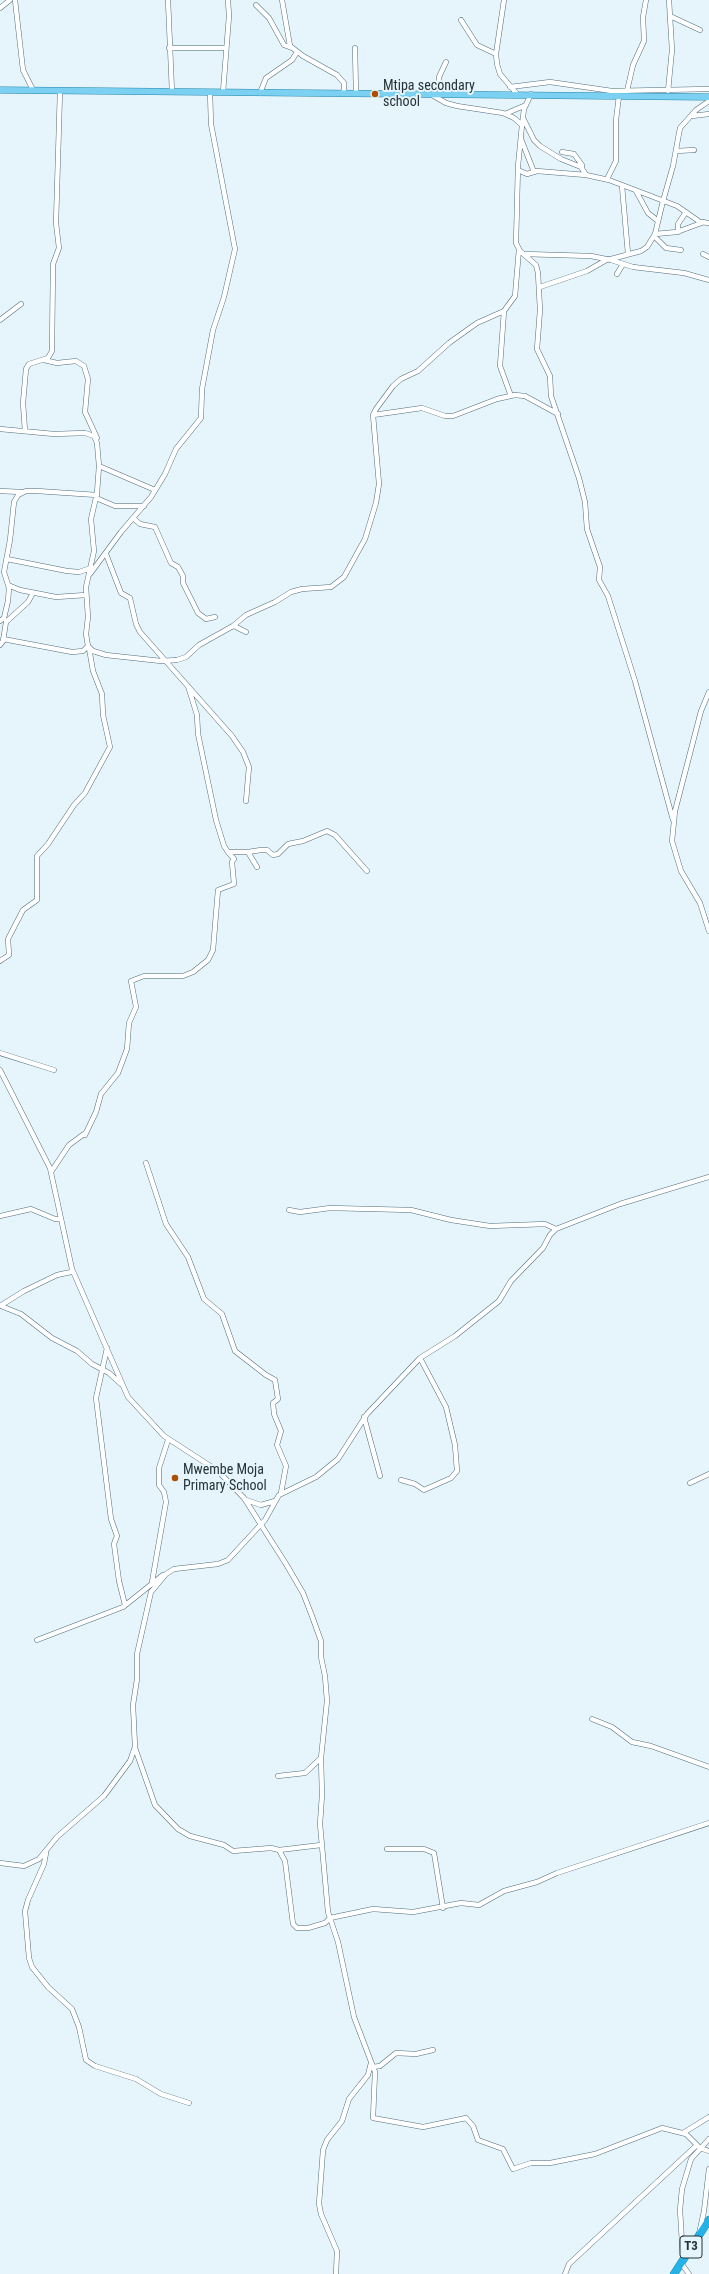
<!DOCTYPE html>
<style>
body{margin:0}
canvas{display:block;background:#e6f4fb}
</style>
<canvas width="709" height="2274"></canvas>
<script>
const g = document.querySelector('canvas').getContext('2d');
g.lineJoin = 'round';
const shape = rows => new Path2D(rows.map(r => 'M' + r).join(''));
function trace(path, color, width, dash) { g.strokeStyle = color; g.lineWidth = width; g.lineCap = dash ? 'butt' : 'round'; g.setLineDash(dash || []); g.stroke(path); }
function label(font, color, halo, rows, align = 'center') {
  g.font = font + ' "Roboto Condensed",sans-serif'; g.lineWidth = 4; g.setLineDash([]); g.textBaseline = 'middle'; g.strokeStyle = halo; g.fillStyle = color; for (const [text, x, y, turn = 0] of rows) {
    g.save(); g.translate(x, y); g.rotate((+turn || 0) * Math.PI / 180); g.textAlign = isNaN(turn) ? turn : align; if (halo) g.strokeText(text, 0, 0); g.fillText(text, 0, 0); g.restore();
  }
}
const minor = shape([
 [15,0,23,70,33,90],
 [168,0,172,92],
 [282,0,290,46,303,56,337,75,344,83,344,91,342,93],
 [504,0,496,54,497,64,500,74,517,94],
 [256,5,269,18,284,45,292,48],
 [0,8,10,0],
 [670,16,700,30],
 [461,20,477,45,496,54],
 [169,48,226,48],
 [355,48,356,93],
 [510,87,550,82,612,91,709,89],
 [627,91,633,65,644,41,643,17,646,0],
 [668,91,672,50,669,0],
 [223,92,229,16,228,0],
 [260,93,266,78,292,60,297,52],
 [440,94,439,77,446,62],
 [531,94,524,109,522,125,518,166,516,243,520,251,536,265,538,273,540,310,537,349,550,376,551,396,579,478,585,502,587,529,600,567,599,580,608,596,635,681,673,820],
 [432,95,446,103,457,106,503,113,514,118,522,125],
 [505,114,526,105],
 [692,116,709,114],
 [523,118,534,140,540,146,561,159,581,167,586,175],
 [521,139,534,172],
 [676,151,694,150],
 [562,152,574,154,582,165,582,168],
 [518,170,527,174,537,171,586,175,609,180,677,206,700,222,709,223],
 [607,179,616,161,616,120,619,96],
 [622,186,628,254],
 [636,191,648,213,658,221],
 [663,201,673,166,680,128,696,110,709,101],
 [678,232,678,224,686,212],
 [655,234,677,232,704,222],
 [654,236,666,248,681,250],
 [524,254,591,256,611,260,633,267,684,273,709,280],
 [703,254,709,257],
 [611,259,641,251,647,247,655,234,663,201],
 [617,274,623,264],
 [540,287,587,271,608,259],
 [0,320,21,304],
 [44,360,57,363,76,361,84,366,88,379,85,412,97,438],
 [511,396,500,366,504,311,515,296,519,249],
 [373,415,422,408,445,416,453,416,497,399,515,395,525,396,558,414],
 [0,429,54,434,85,433,94,436,97,443,99,466,97,493,91,519,94,551,86,587,88,617,86,634,88,646,93,651,106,655,161,661,177,660,186,657,199,645,233,626,246,615,275,602,291,592,302,589,331,587,344,577,365,539,376,503,379,484,373,415,376,409,393,386,401,379,418,371,449,343,477,323,504,311],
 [25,431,23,403,26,369,29,364,48,358,52,351,53,264,59,248,56,223,60,91],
 [99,466,155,490],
 [0,491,22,492],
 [96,498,115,506,144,506],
 [133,518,140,524,155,527,171,563,178,567,183,576,183,583,198,613,206,619,215,617],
 [106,554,121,593,130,598,136,624,140,632,232,736,243,752,249,767,246,801],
 [7,559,67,571,79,572,91,568],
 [90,574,121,532,151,497,165,474,176,449,201,418,202,389,213,330,224,297,235,249,211,124,210,92],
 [8,585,20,590,56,597,86,595],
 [0,621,4,618,8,601,9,588,4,572,10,540,14,502,18,495,26,491,37,491,97,495],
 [234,626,246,632],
 [3,639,72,652,83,651,88,646],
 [0,645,3,641,6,622,28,602,33,593],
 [188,686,197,715,198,734,216,820,224,846,228,852,248,852,257,867],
 [709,692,701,711,675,811,672,841,681,871,700,903,709,931],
 [248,852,261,850,267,850,273,855,278,854,288,844,303,841,327,831,335,835,367,871],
 [0,961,9,955,8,939,23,910,37,900,37,856,48,844,74,805,85,793,110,747,103,715,102,694,93,671,89,648],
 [0,1053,54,1070],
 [0,1070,50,1168,72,1269,128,1397,164,1436,218,1471,244,1498,286,1564,303,1593,312,1616,321,1641,321,1657,325,1676,327,1701,321,1758,322,1795,320,1824,328,1912,338,1942,354,2017,375,2072,373,2118,423,2127,466,2118,473,2126,478,2140,503,2149,513,2169,531,2163,550,2163,595,2154,662,2128,686,2134,700,2148,709,2151],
 [85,1135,96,1112,101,1094,118,1073,127,1049,129,1023,136,1007,131,981,144,976,183,976,193,972,208,960,213,950,218,890,234,884,232,862,234,859,228,852],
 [146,1163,166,1224,188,1257,204,1299,222,1314,235,1351,266,1375,275,1380,278,1399,273,1403,274,1414,281,1431,277,1445,286,1466,281,1493],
 [51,1172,69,1145,84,1134],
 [289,1210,300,1212,330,1208,411,1210,451,1220,490,1226,545,1224,556,1229],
 [0,1216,31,1209,55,1219,61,1219],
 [0,1306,24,1291,57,1275,71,1272,72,1269],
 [1,1306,21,1314,52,1338,77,1351,92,1364,109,1373,121,1384],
 [107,1348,96,1398,111,1519,117,1536,114,1544,119,1581,125,1605],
 [364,1417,380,1476],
 [401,1480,415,1484,424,1490,451,1478,457,1471,455,1445,446,1407,420,1358],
 [690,1483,709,1474],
 [246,1500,261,1505,275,1501],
 [152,1582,166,1502,164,1492,159,1485,159,1468,168,1440],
 [37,1640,123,1607,163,1575],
 [592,1719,612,1727,632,1742,651,1746,709,1767],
 [135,1748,155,1805,178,1829,190,1836,224,1845,233,1851,271,1848,279,1850,285,1861,293,1924,297,1928,308,1928,325,1923,330,1918,373,1909,413,1912,461,1903,479,1905,504,1891,537,1882,557,1873,709,1823],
 [278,1776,305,1773,321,1758],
 [387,1849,424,1849,434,1853,443,1908],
 [279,1850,321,1845],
 [46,1853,44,1864,28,1900,25,1911,29,1958,32,1967,48,1987,72,2009,79,2027,86,2060,95,2066,136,2079,161,2094,189,2103],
 [0,1863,24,1866,39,1859,57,1837,104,1796,130,1761,135,1747,133,1705,137,1679,137,1654,151,1592,166,1574,174,1569,218,1564,228,1560,265,1520,279,1495,316,1477,338,1459,367,1414,420,1358,455,1336,499,1301,511,1281,543,1248,550,1235,556,1229,620,1204,709,1177],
 [373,2067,380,2066,396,2053,416,2054,433,2050],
 [683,2133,709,2117],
 [699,2234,704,2211,709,2169],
 [683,2258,680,2210,682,2189,691,2159,709,2139],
 [681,2263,689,2274],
 [336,2274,337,2251,321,2214,319,2204,323,2150,327,2140,342,2121,349,2099,368,2075,371,2063],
 [565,2274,569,2264,697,2145]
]);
const major = shape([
 [0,90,709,97]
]);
const highway = shape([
 [674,2274,709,2220]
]);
trace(minor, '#506e7e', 5.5);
trace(major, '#2486ab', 7);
trace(highway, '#2486ab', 8);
trace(minor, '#fff', 4.5);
trace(major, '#7cd1f2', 6);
trace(highway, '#24b3e9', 7);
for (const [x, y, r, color] of [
 [375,94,4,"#ae4f00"],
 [175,1478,4,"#ae4f00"]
]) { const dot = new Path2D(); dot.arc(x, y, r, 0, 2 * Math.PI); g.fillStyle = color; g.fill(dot); trace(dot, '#e6f4fb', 1.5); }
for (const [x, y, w] of [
 [691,2247,22]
]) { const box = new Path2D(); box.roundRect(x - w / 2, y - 11, w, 22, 3); g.fillStyle = '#e6f4fb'; g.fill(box); trace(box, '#253238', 1); }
label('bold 13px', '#253238', null, [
 ["T3",691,2247]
]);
label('14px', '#253238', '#e6f4fb', [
 ["Mtipa secondary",383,86],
 ["school",383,102],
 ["Mwembe Moja",183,1470],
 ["Primary School",183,1486]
], 'left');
</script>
